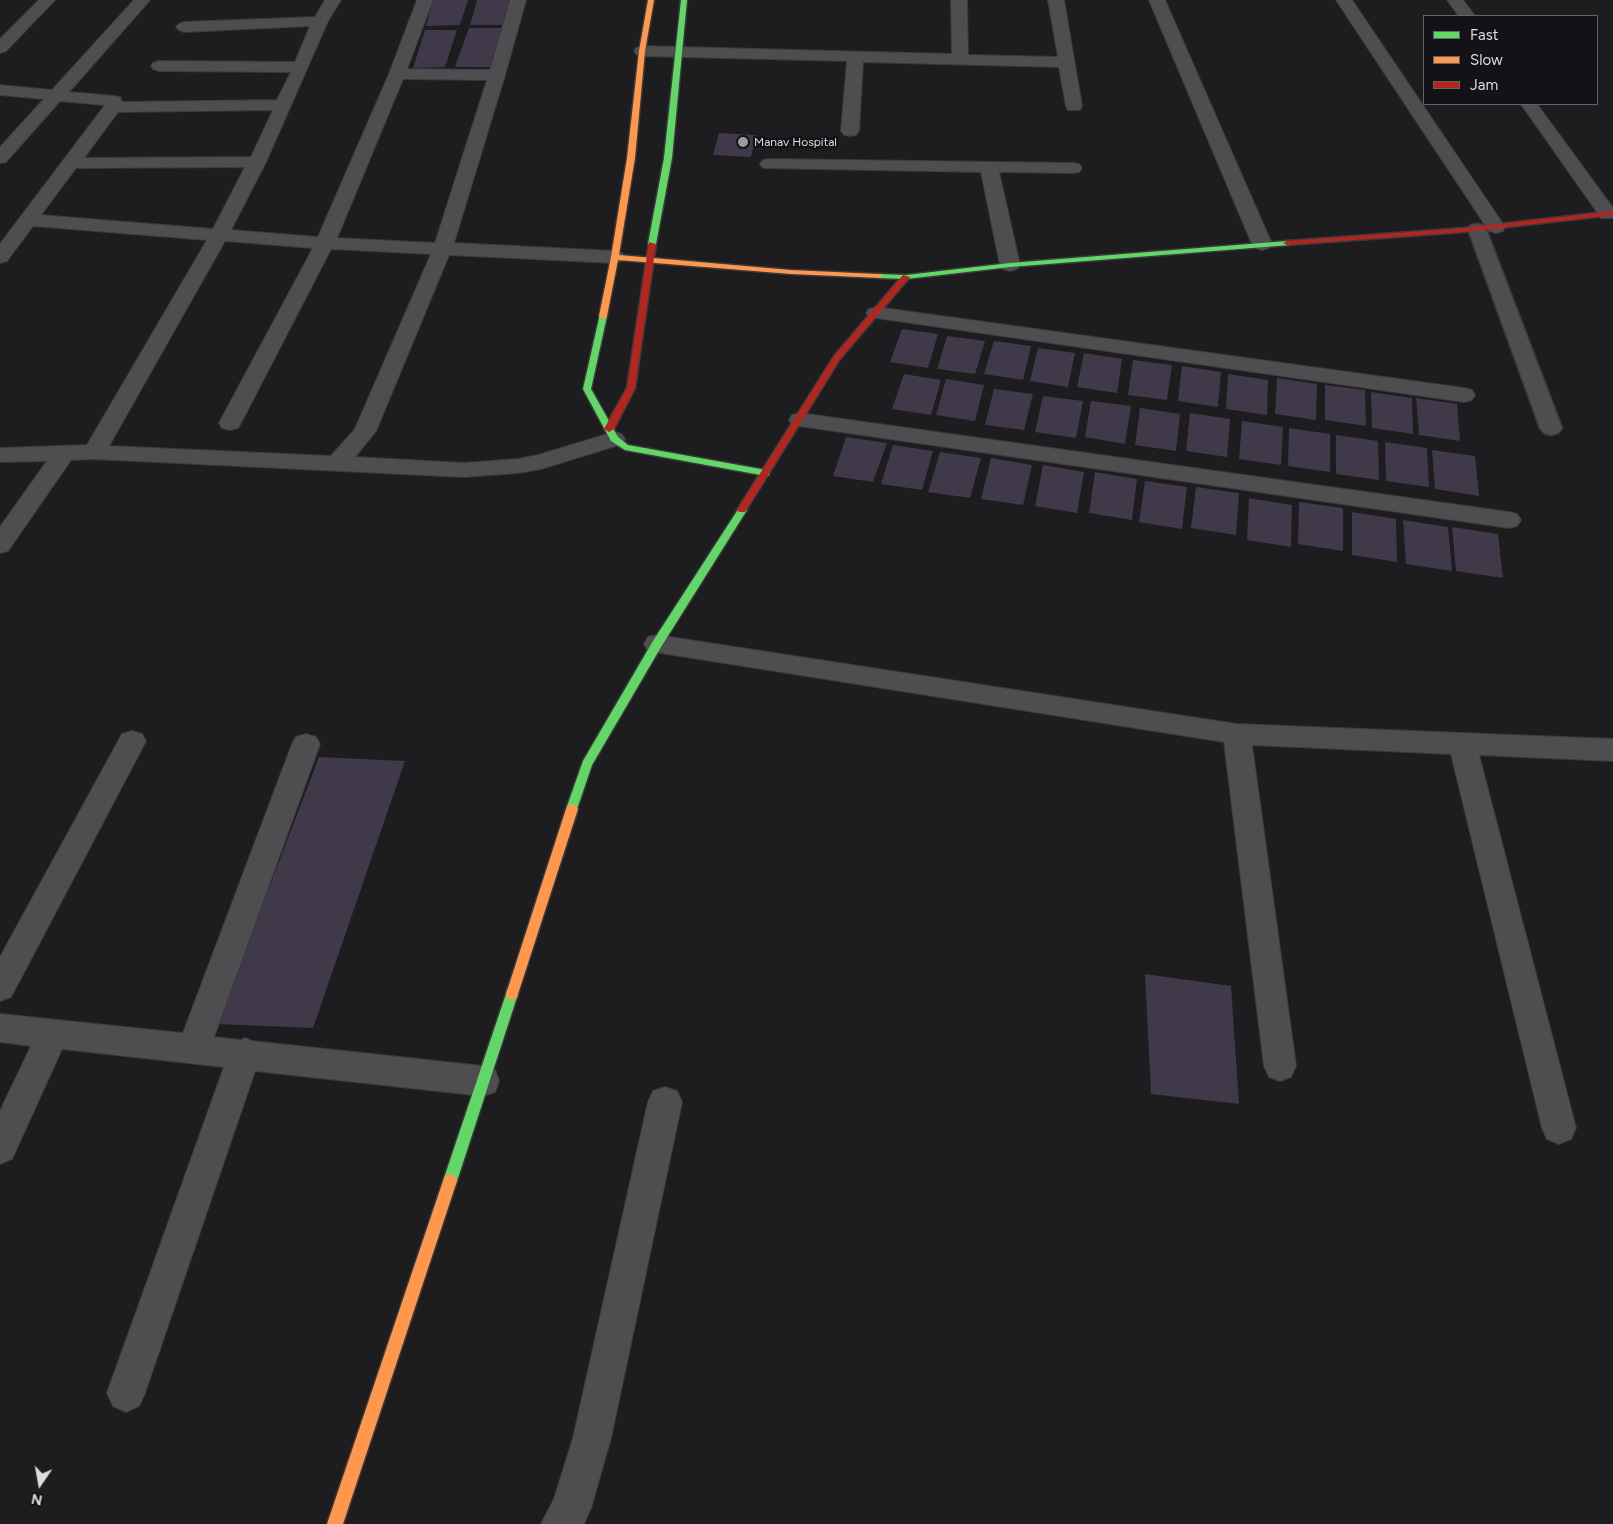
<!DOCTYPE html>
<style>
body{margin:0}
#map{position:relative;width:1613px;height:1524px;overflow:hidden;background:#1d1c1e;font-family:Figtree,sans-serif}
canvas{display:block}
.legend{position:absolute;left:1423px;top:15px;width:175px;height:90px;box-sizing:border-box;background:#131216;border:1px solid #646366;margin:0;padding:6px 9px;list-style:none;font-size:15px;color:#dddcdf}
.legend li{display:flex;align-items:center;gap:10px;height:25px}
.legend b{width:25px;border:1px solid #646366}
.north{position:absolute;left:15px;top:1459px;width:50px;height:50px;-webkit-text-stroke:4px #131216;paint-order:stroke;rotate:192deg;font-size:14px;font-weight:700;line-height:20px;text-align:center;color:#dddcdf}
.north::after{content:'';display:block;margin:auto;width:18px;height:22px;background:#dddcdf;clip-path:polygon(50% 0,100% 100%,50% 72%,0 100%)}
</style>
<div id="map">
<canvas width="1613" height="1524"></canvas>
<ul class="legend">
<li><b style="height:6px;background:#63d668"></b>Fast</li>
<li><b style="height:6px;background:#ff974d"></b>Slow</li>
<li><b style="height:6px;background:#b3261e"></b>Jam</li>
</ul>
<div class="north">N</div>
</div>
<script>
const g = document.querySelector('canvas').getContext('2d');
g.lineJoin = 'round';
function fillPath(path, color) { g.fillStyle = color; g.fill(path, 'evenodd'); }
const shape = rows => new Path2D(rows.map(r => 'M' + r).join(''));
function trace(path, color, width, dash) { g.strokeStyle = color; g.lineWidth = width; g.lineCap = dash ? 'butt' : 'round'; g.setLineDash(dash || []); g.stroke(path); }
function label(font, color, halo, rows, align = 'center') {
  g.font = font + ' Figtree,sans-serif'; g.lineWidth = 4.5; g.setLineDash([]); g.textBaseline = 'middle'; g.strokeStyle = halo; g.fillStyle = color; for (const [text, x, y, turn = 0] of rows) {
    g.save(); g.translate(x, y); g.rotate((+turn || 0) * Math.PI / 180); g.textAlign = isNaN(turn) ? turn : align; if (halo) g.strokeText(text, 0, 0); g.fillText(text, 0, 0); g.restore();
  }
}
fillPath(shape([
 [433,0,468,0,460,25,426,26],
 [477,0,510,0,504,25,470,25],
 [469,28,502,28,490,67,455,67],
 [425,30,457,30,445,67,413,68],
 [719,133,756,135,751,157,713,155],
 [902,329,938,334,928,368,890,362],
 [947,336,985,341,975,374,937,369],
 [994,341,1031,346,1023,380,984,374],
 [1038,348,1075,353,1068,387,1030,381],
 [1084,353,1122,359,1117,393,1077,387],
 [1133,360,1172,365,1167,400,1128,395],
 [1182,366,1221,372,1218,407,1178,401],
 [904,374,941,380,931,415,892,409],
 [1228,374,1268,380,1267,415,1226,409],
 [1277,378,1317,384,1316,420,1275,414],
 [946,379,984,385,975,421,936,415],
 [1325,385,1365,390,1366,426,1325,420],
 [994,389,1033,394,1024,430,985,425],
 [1371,392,1412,398,1413,434,1372,428],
 [1043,396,1083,401,1076,438,1035,432],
 [1416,398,1457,404,1460,441,1419,435],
 [1091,401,1131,406,1125,444,1085,437],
 [1140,408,1180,414,1176,451,1135,445],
 [1190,413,1230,419,1227,457,1186,451],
 [1242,421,1283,427,1281,465,1239,459],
 [1289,428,1330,434,1330,472,1288,466],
 [1336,435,1378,441,1379,480,1336,474],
 [846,437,887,443,873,482,833,476],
 [1385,442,1427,448,1429,487,1386,481],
 [893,445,933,451,922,490,881,484],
 [1432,450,1475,456,1479,496,1435,489],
 [940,452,981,458,970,498,928,492],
 [991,458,1032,465,1023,505,981,499],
 [1043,465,1084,472,1077,513,1035,506],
 [1095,472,1137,479,1132,520,1089,513],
 [1145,481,1187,487,1182,529,1139,522],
 [1196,487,1239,493,1236,535,1191,528],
 [1249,498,1292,505,1291,547,1247,540],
 [1299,502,1343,508,1343,551,1298,544],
 [1352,512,1396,519,1397,562,1352,555],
 [1403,520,1448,527,1452,571,1406,564],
 [1452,527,1498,534,1503,578,1456,571],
 [319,757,405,761,313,1028,217,1024],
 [1145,974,1231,986,1239,1104,1151,1094]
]), '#3f394a');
const lane = shape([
 [1477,224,1483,225,1486,229,1562,428,1558,433,1551,435,1544,433,1540,428,1468,229,1471,225,1477,224]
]);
const street = shape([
 [39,0,55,0,6,51,0,53,0,39,39,0],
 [134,0,150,0,69,92,114,96,120,97,122,102,277,100,291,72,159,71,153,69,151,66,153,63,159,61,295,62,310,26,184,32,179,30,176,27,179,24,184,22,315,17,325,0,341,0,328,21,266,162,231,230,318,237,389,74,417,0,433,0,407,69,490,70,510,0,526,0,505,75,454,243,615,251,622,253,625,257,622,261,615,263,449,255,376,431,355,457,464,463,518,459,538,455,614,432,622,434,625,439,622,444,541,469,518,473,464,477,94,459,71,460,8,551,0,553,0,527,47,461,0,462,0,448,87,445,207,240,33,226,7,261,0,263,0,244,105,105,60,101,6,162,0,163,0,147,44,99,0,95,0,85,52,90,134,0],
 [403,79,487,80,435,243,337,238,403,79],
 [273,110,251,157,84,158,118,112,273,110],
 [245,167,213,229,41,215,76,168,245,167],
 [225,241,313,248,219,423,222,428,230,430,238,428,241,423,331,249,431,254,355,429,331,456,109,446,225,241],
 [951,0,967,0,968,55,1058,57,1048,0,1064,0,1082,106,1080,110,1068,110,1066,106,1059,67,863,62,859,131,856,135,850,136,844,135,841,131,847,61,642,56,636,54,634,51,636,48,642,46,952,54,951,0],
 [1149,0,1165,0,1272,244,1269,248,1262,250,1255,248,1252,244,1149,0],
 [1336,0,1352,0,1505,227,1503,231,1496,233,1489,231,1336,0],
 [1447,0,1463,0,1475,16,1459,16,1447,0],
 [1521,104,1537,104,1613,208,1613,218,1601,218,1521,104],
 [769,159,1073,163,1079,164,1082,168,1079,172,1073,173,999,172,1020,265,1017,269,1010,271,1003,269,1000,265,981,172,763,168,760,164,763,160,769,159],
 [876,307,1464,388,1472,390,1475,395,1472,400,1464,402,869,317,866,313,869,309,876,307],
 [800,413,1509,512,1517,514,1521,520,1517,526,1509,528,792,425,789,420,792,415,800,413],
 [657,635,1237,724,1613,739,1613,761,1479,755,1576,1128,1571,1139,1559,1144,1547,1139,1542,1128,1451,754,1252,745,1296,1066,1291,1077,1280,1081,1269,1077,1264,1066,1224,742,648,651,644,644,648,637,657,635],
 [132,731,142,734,146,741,11,997,0,1001,0,957,122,734,132,731],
 [306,734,316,737,320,744,214,1037,241,1040,245,1038,252,1041,483,1066,495,1070,499,1081,495,1092,483,1096,255,1071,145,1393,139,1406,126,1412,113,1406,107,1393,224,1067,62,1049,12,1159,0,1164,0,1111,31,1046,0,1042,0,1014,183,1033,292,744,296,737,306,734],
 [665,1087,677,1091,682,1102,611,1438,591,1508,584,1524,541,1524,554,1499,573,1438,648,1102,653,1091,665,1087]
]);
const fast = shape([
 [681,0,687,0,672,158,656,244,652,246,648,244,664,158,681,0],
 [1287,241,1291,243,1290,245,1010,267,906,279,878,278,874,276,878,274,906,275,1010,263,1287,241],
 [600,314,606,314,607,316,591,389,618,437,628,445,766,470,769,471,769,475,766,476,625,450,611,441,583,389,600,314],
 [742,507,747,510,661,647,592,765,576,812,568,812,566,809,583,761,653,641,739,508,742,507],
 [512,988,517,990,518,994,457,1181,455,1186,450,1188,445,1186,443,1181,506,994,507,990,512,988]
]);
const slow = shape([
 [648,0,654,0,645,51,635,158,619,255,791,270,878,274,881,274,881,278,791,274,618,260,607,316,606,318,600,318,599,316,611,257,627,158,639,51,648,0],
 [572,804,576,806,578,809,518,994,517,998,512,1000,507,998,506,994,566,809,568,806,572,804],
 [450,1174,455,1176,457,1181,343,1524,327,1524,443,1181,445,1176,450,1174]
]);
const jam = shape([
 [1613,211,1613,215,1464,232,1287,245,1283,243,1287,241,1464,228,1613,211],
 [649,242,656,244,635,388,614,429,609,432,604,429,627,388,649,242],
 [903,275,910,277,840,359,745,512,739,512,737,510,834,356,903,275]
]);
trace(lane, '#3a393b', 3);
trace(street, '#3a393b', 2);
trace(fast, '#3a393b', 3);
trace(slow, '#3a393b', 3);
trace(jam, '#3a393b', 3);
fillPath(lane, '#4e4e50');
fillPath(street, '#4e4e50');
fillPath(fast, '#63d668');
fillPath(slow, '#ff974d');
fillPath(jam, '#b3261e');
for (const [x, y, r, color] of [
 [743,142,6,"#9a999b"]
]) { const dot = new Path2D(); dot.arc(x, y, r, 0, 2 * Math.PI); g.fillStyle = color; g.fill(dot); trace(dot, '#131216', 2); }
label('12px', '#dddcdf', '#131216', [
 ["Manav Hospital",754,142]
], 'left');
</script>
